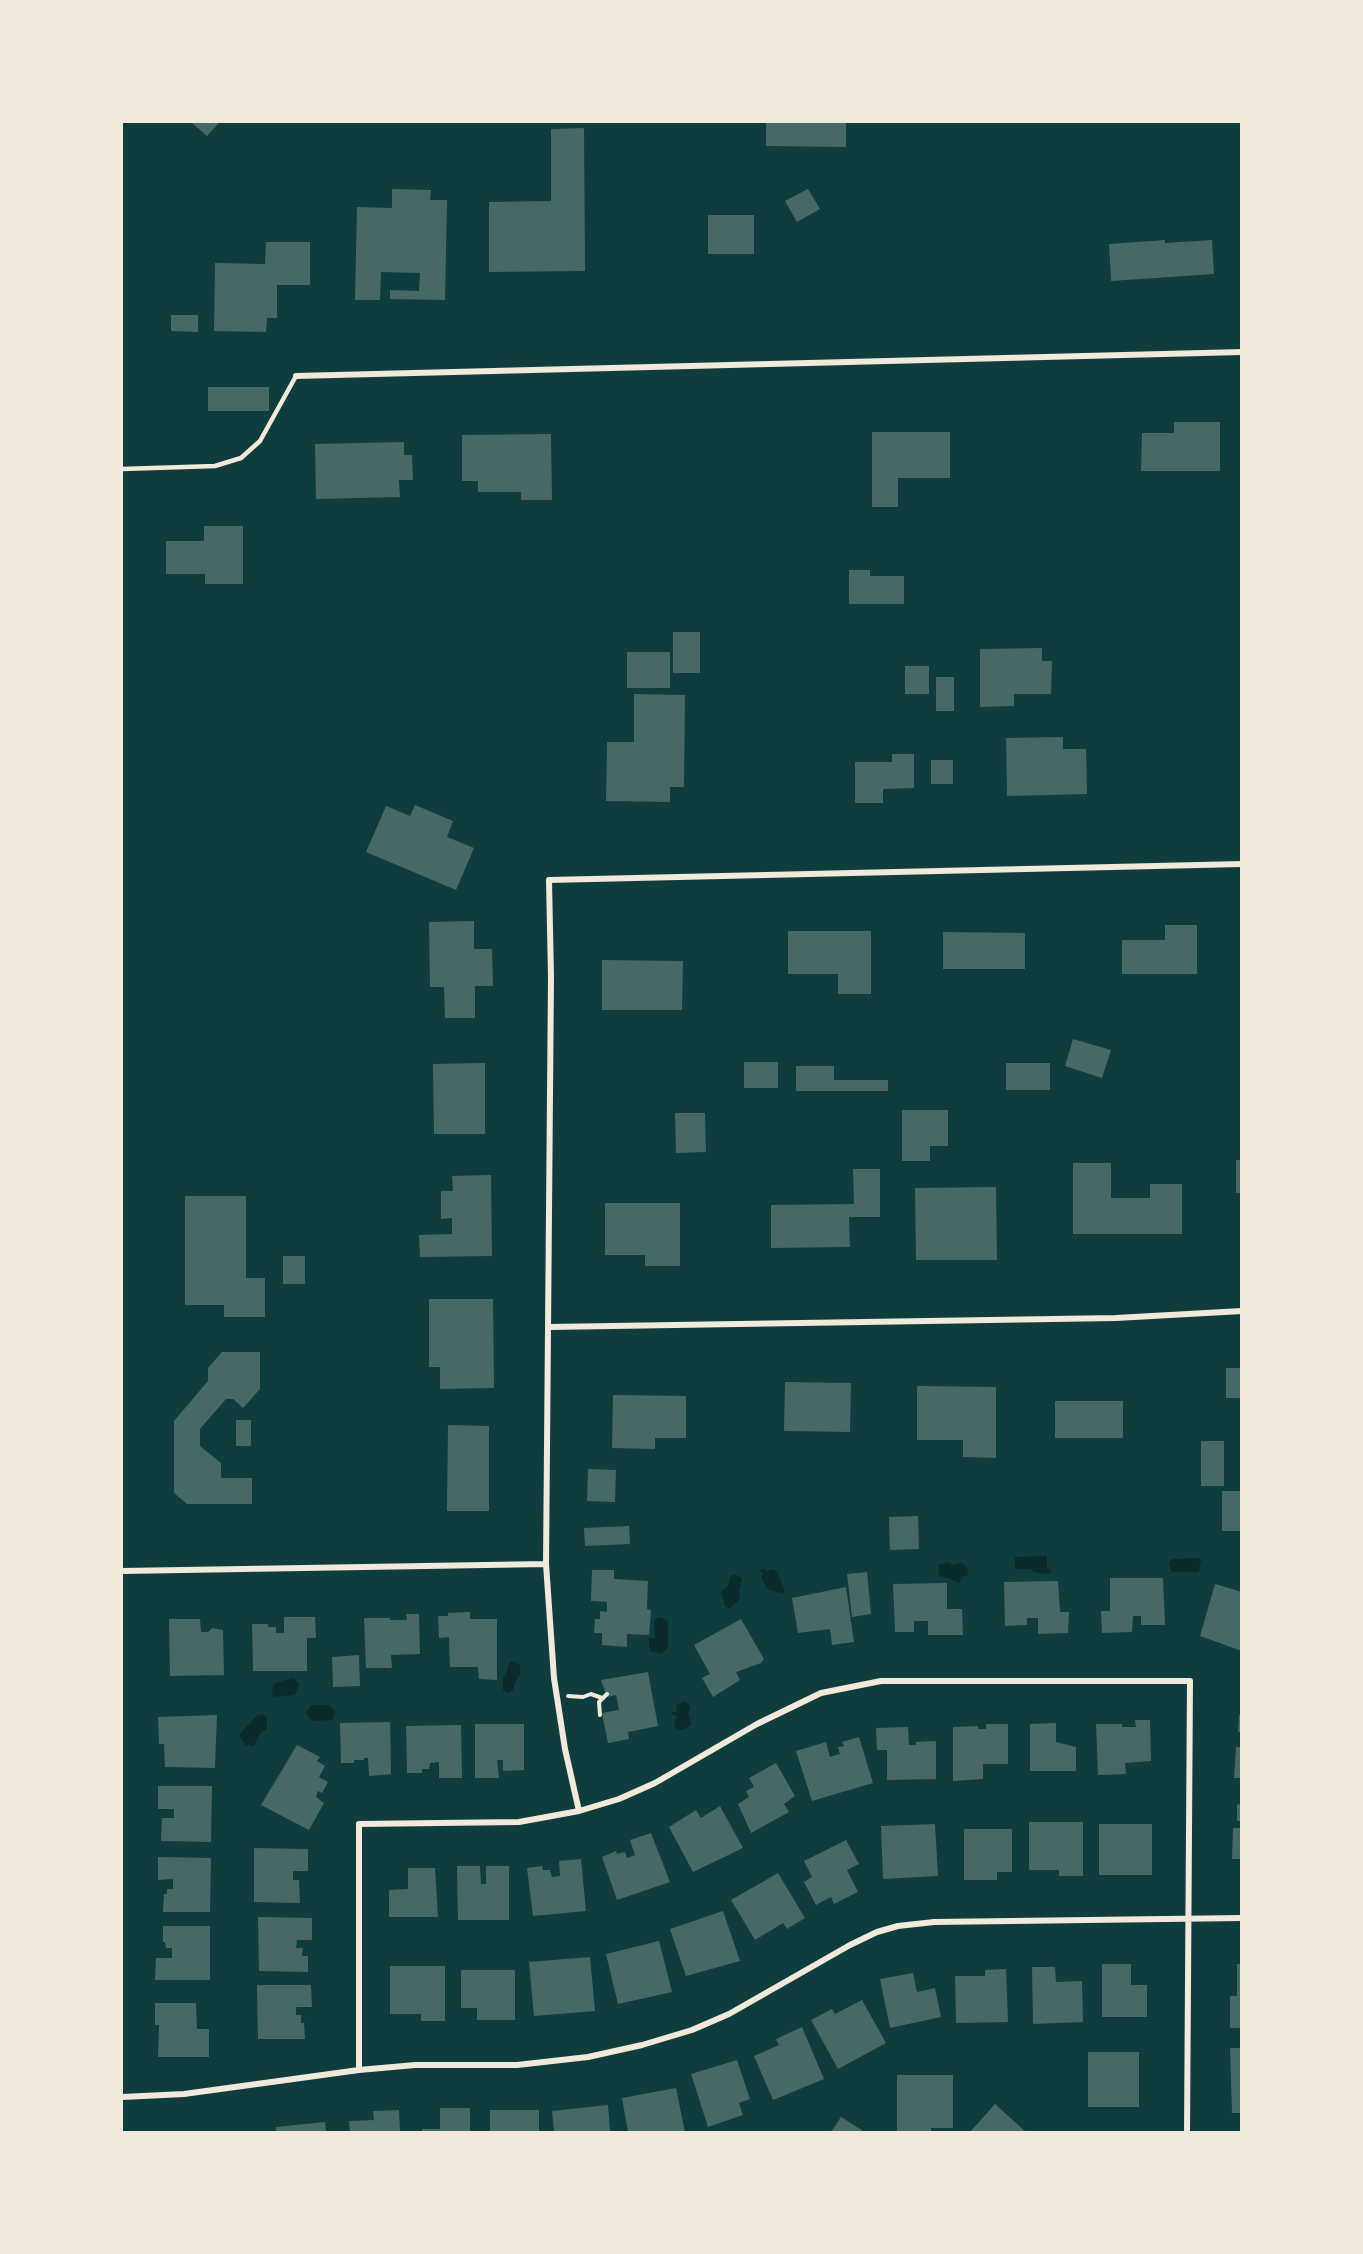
<!DOCTYPE html>
<style>
body{margin:0}
#map{position:relative;width:1363px;height:2254px;overflow:hidden;background:#0f3d3e;font-family:"Sofia Sans Condensed",sans-serif}
canvas{display:block}
.frame{position:absolute;inset:0;border:123px solid #f1e9da;pointer-events:none}
</style>
<div id="map">
<canvas width="1363" height="2254"></canvas>
<div class="frame"></div>
</div>
<script>
const g = document.querySelector('canvas').getContext('2d');
g.lineJoin = 'round';
function fillPath(path, color) { g.fillStyle = color; g.fill(path, 'evenodd'); }
const shape = rows => new Path2D(rows.map(r => 'M' + r).join(''));
function trace(path, color, width, dash) { g.strokeStyle = color; g.lineWidth = width; g.lineCap = dash ? 'butt' : 'round'; g.setLineDash(dash || []); g.stroke(path); }
fillPath(shape([
 [1047,1556,1047,1568,1051,1570,1052,1573,1046,1574,1033,1572,1032,1569,1015,1569,1015,1557],
 [1199,1558,1201,1560,1199,1572,1173,1572,1170,1569,1169,1563,1172,1559],
 [947,1562,954,1565,960,1563,967,1566,968,1575,961,1577,960,1583,957,1583,951,1579,940,1576,938,1573,939,1565],
 [763,1568,767,1571,773,1569,777,1571,785,1592,782,1593,767,1589,761,1577,763,1574,759,1570],
 [734,1574,742,1578,739,1591,740,1599,729,1609,724,1605,724,1601,720,1592,727,1587,731,1576],
 [660,1617,668,1621,668,1647,661,1654,651,1651,649,1646,649,1638,655,1638,654,1623,656,1618],
 [512,1661,520,1665,520,1675,516,1680,513,1690,509,1693,503,1690,503,1678,506,1675,509,1663],
 [291,1678,295,1679,299,1684,295,1695,274,1697,272,1694,273,1684],
 [684,1701,691,1706,688,1714,691,1723,689,1727,682,1730,675,1728,674,1722,677,1717,672,1714,672,1712,677,1712,676,1706],
 [311,1705,330,1705,336,1712,332,1720,312,1721,306,1713],
 [262,1714,267,1717,267,1729,261,1732,254,1746,245,1745,239,1735,256,1716]
]), '#0a2a2b');
fillPath(shape([
 [191,122,220,122,207,136],
 [766,122,846,122,846,147,766,146],
 [584,128,585,271,489,272,489,202,551,201,551,129],
 [392,189,431,190,430,200,447,200,445,300,390,299,390,290,419,291,420,273,381,272,380,300,355,300,357,207,392,208],
 [808,189,820,209,797,222,785,201],
 [708,215,754,215,754,254,708,254],
 [1165,240,1165,243,1212,240,1214,274,1111,281,1109,244],
 [266,242,310,242,310,285,277,285,277,318,267,318,266,332,214,331,215,263,265,264],
 [171,315,198,315,198,332,171,331],
 [208,387,269,387,269,411,208,411],
 [1174,422,1220,422,1220,471,1141,471,1142,433,1174,433],
 [872,432,950,432,950,478,898,478,898,507,872,507],
 [551,434,552,500,521,500,521,492,478,492,478,481,462,481,462,435],
 [404,442,404,455,412,455,413,480,399,480,400,497,316,499,315,444],
 [204,526,243,526,243,584,205,584,205,574,166,574,166,541,204,541],
 [849,570,870,570,870,576,904,576,904,604,849,604],
 [673,632,700,632,700,673,673,673],
 [1042,648,1042,661,1052,661,1051,694,1014,694,1014,706,980,707,980,649],
 [627,652,670,652,670,688,627,688],
 [905,666,929,666,929,694,905,694],
 [936,677,954,677,954,711,936,711],
 [634,694,685,695,684,787,670,787,670,802,606,801,607,742,634,742],
 [1063,737,1063,749,1086,749,1087,794,1007,796,1006,738],
 [892,754,914,754,914,788,883,789,883,803,855,803,855,762,892,762],
 [931,760,953,760,953,784,931,784],
 [415,805,453,821,447,837,474,848,456,890,366,852,386,806,410,816],
 [474,921,474,949,492,949,493,986,475,986,475,1018,445,1018,444,987,430,987,429,922],
 [1165,925,1197,925,1197,974,1122,974,1122,940,1165,940],
 [788,931,871,931,871,994,838,994,838,974,788,974],
 [943,932,1025,933,1025,969,943,969],
 [602,960,683,961,682,1010,602,1010],
 [1073,1039,1111,1050,1102,1078,1065,1066],
 [744,1062,778,1062,778,1088,744,1088],
 [485,1063,485,1134,434,1134,433,1064],
 [1006,1063,1050,1063,1050,1090,1006,1090],
 [796,1066,834,1066,834,1080,888,1080,888,1091,796,1091],
 [902,1110,948,1110,948,1146,930,1146,930,1161,902,1161],
 [675,1113,705,1113,706,1152,676,1153],
 [1236,1160,1242,1160,1242,1193,1236,1193],
 [1073,1163,1111,1163,1111,1198,1150,1198,1150,1184,1182,1184,1182,1234,1073,1234],
 [853,1169,880,1169,880,1217,849,1217,850,1247,771,1248,771,1205,854,1204],
 [491,1175,492,1256,420,1257,419,1235,452,1234,452,1218,441,1219,441,1191,453,1191,452,1176],
 [996,1187,997,1260,916,1260,915,1188],
 [185,1196,246,1196,246,1278,265,1278,265,1317,224,1317,224,1305,185,1305],
 [605,1203,680,1203,680,1266,645,1266,645,1255,605,1255],
 [283,1256,305,1256,305,1284,283,1284],
 [429,1299,493,1299,494,1388,440,1389,440,1367,429,1367],
 [222,1352,260,1352,260,1389,243,1408,233,1399,226,1399,200,1429,200,1446,221,1463,221,1478,252,1478,252,1504,187,1504,174,1493,174,1421,208,1381,208,1368],
 [1226,1368,1242,1368,1242,1398,1226,1398],
 [785,1382,851,1383,850,1432,784,1431],
 [917,1386,996,1387,996,1458,963,1457,963,1440,917,1440],
 [613,1395,686,1396,686,1438,655,1438,655,1449,612,1448],
 [1055,1401,1123,1401,1123,1438,1055,1438],
 [236,1420,251,1420,251,1446,236,1446],
 [448,1425,489,1426,489,1511,447,1511],
 [1201,1441,1224,1441,1224,1486,1201,1486],
 [588,1469,616,1470,615,1502,587,1501],
 [1222,1491,1242,1491,1242,1531,1222,1531],
 [918,1516,919,1549,890,1550,889,1517],
 [629,1526,630,1544,585,1546,584,1528],
 [592,1570,614,1570,614,1579,648,1581,647,1609,651,1610,649,1635,627,1634,627,1647,602,1645,602,1633,594,1633,595,1619,600,1619,600,1611,607,1612,607,1602,591,1601],
 [867,1572,871,1614,852,1617,847,1574],
 [1110,1578,1163,1578,1165,1625,1141,1625,1141,1616,1133,1616,1132,1632,1102,1633,1101,1611,1110,1611],
 [1058,1581,1060,1612,1069,1612,1068,1633,1038,1634,1038,1618,1027,1618,1027,1625,1005,1626,1004,1582],
 [947,1583,947,1609,962,1609,963,1635,928,1635,928,1621,914,1621,914,1632,895,1632,893,1584],
 [1215,1584,1242,1592,1242,1651,1200,1636],
 [846,1587,854,1642,832,1645,830,1629,798,1633,792,1598],
 [470,1612,470,1619,497,1619,497,1680,479,1679,478,1667,450,1667,449,1637,439,1638,438,1616,448,1616,448,1613],
 [406,1614,419,1614,420,1654,391,1655,392,1668,366,1668,364,1618,390,1618,390,1620,407,1620],
 [284,1617,315,1617,316,1638,307,1638,307,1671,253,1671,252,1624,268,1624,268,1627,276,1627,276,1633,284,1633],
 [169,1619,200,1619,201,1632,208,1632,212,1628,223,1630,224,1675,170,1676],
 [741,1619,764,1659,761,1663,736,1672,740,1680,713,1697,702,1678,710,1674,694,1645],
 [359,1655,360,1686,333,1687,332,1657],
 [648,1672,658,1726,628,1732,629,1739,608,1743,602,1713,619,1710,616,1695,607,1697,601,1680],
 [217,1715,215,1768,165,1767,164,1744,159,1744,158,1717],
 [1239,1715,1242,1715,1242,1732,1238,1732],
 [1135,1720,1150,1720,1151,1761,1125,1763,1126,1774,1098,1775,1096,1724,1122,1724,1122,1727,1136,1727],
 [390,1722,391,1774,369,1776,368,1758,364,1758,364,1760,354,1760,354,1763,341,1763,340,1723],
 [1056,1723,1056,1742,1076,1747,1076,1771,1030,1771,1030,1724],
 [475,1724,524,1724,524,1770,503,1771,503,1760,497,1760,499,1778,475,1778],
 [986,1724,1008,1724,1008,1764,983,1764,983,1779,953,1781,953,1727,978,1726,978,1729,986,1729],
 [461,1725,462,1778,439,1778,439,1762,430,1763,429,1769,422,1769,422,1773,407,1773,406,1726],
 [908,1727,909,1745,916,1745,916,1742,936,1741,936,1779,887,1780,887,1750,877,1750,876,1728],
 [859,1737,873,1783,812,1801,796,1751,826,1742,830,1757,840,1754,838,1747,844,1746,842,1742],
 [297,1745,320,1757,317,1761,325,1766,319,1777,328,1782,322,1793,318,1791,316,1797,324,1803,309,1830,261,1805],
 [1236,1747,1242,1747,1242,1778,1234,1778],
 [776,1763,795,1796,784,1804,789,1812,751,1833,738,1804,749,1797,746,1791,754,1787,749,1778],
 [158,1786,212,1786,211,1842,161,1841,162,1818,174,1818,174,1809,158,1809],
 [1237,1804,1242,1805,1242,1821,1237,1821],
 [720,1806,743,1848,693,1872,669,1827,696,1810,701,1818],
 [1029,1822,1083,1822,1083,1876,1059,1876,1059,1870,1029,1870],
 [935,1824,938,1876,883,1879,881,1826],
 [1099,1824,1152,1824,1152,1875,1099,1875],
 [1233,1828,1242,1828,1242,1859,1232,1859],
 [964,1829,1012,1829,1012,1872,997,1872,997,1880,964,1880],
 [651,1833,670,1882,617,1900,602,1857,616,1851,617,1854,625,1852,627,1858,635,1855,630,1840],
 [846,1840,859,1864,847,1870,858,1892,834,1904,831,1897,816,1905,804,1882,812,1877,804,1861],
 [254,1848,308,1849,308,1871,293,1871,293,1880,299,1880,300,1903,254,1902],
 [158,1857,211,1858,210,1912,163,1912,164,1894,167,1894,167,1889,173,1889,173,1879,158,1880],
 [581,1859,586,1911,533,1916,527,1868,542,1866,543,1870,550,1870,552,1877,560,1876,559,1861],
 [457,1866,480,1866,481,1884,486,1884,486,1866,509,1866,509,1920,458,1920],
 [408,1868,435,1868,438,1917,389,1917,389,1890,408,1889],
 [778,1873,805,1918,787,1929,783,1923,755,1940,731,1900],
 [723,1911,740,1961,686,1976,670,1929],
 [258,1917,312,1918,312,1940,297,1940,296,1948,303,1948,302,1956,308,1956,308,1972,259,1971],
 [163,1926,210,1926,210,1980,155,1980,156,1958,172,1958,172,1948,166,1948,165,1942,163,1942],
 [659,1941,672,1992,618,2004,606,1954],
 [590,1957,595,2011,534,2016,529,1962],
 [1102,1964,1131,1964,1131,1985,1147,1985,1147,2017,1102,2017],
 [1237,1964,1242,1964,1242,2028,1230,2028,1230,1996,1237,1996],
 [390,1966,445,1966,445,2021,421,2021,421,2014,390,2014],
 [1032,1967,1055,1967,1056,1982,1082,1981,1083,2022,1033,2024],
 [1006,1969,1008,2022,956,2023,955,1976,985,1976,985,1970],
 [461,1970,515,1970,515,2020,477,2020,477,2008,461,2008],
 [913,1973,917,1992,935,1988,941,2017,890,2028,880,1979],
 [257,1985,311,1985,312,2007,296,2007,296,2015,301,2015,301,2023,304,2023,305,2039,258,2039],
 [862,2000,886,2043,838,2069,811,2020,832,2009,835,2014],
 [155,2003,196,2003,197,2029,209,2029,209,2057,158,2057,159,2025,155,2025],
 [802,2027,824,2079,773,2100,754,2056,779,2045,776,2039],
 [1230,2048,1242,2048,1242,2113,1232,2113],
 [1088,2052,1139,2052,1139,2107,1088,2107],
 [737,2060,750,2099,739,2103,743,2115,708,2127,691,2074],
 [897,2075,953,2075,953,2128,931,2128,931,2132,897,2132],
 [676,2088,685,2132,628,2132,622,2098],
 [995,2104,1026,2132,970,2132],
 [608,2105,610,2132,554,2132,552,2111],
 [440,2108,470,2108,470,2132,422,2132,422,2129,440,2129],
 [399,2110,400,2132,350,2132,349,2121,374,2120,373,2111],
 [490,2110,539,2110,539,2132,490,2132],
 [841,2117,865,2132,831,2132],
 [325,2122,326,2132,276,2132,276,2127]
]), '#486865');
trace(shape([
 [568,1696,583,1697,591,1694,602,1698],
 [600,1715,599,1702,607,1694]
]), '#f1e9da', 4);
trace(shape([
 [122,469,215,466,241,458,260,441,296,376]
]), '#f1e9da', 4.5);
trace(shape([
 [296,376,1242,352],
 [549,1327,1116,1318,1242,1311],
 [122,1571,546,1564],
 [579,1811,565,1749,554,1678,546,1564,551,977,549,880,1242,864],
 [359,2070,359,1824,519,1822,579,1811,619,1799,655,1783,757,1724,821,1693,881,1681,1190,1681,1187,2132],
 [122,2097,184,2094,359,2070,415,2065,517,2065,588,2057,642,2045,692,2030,729,2014,850,1945,877,1932,898,1926,934,1922,1242,1918]
]), '#f1e9da', 6);
</script>
